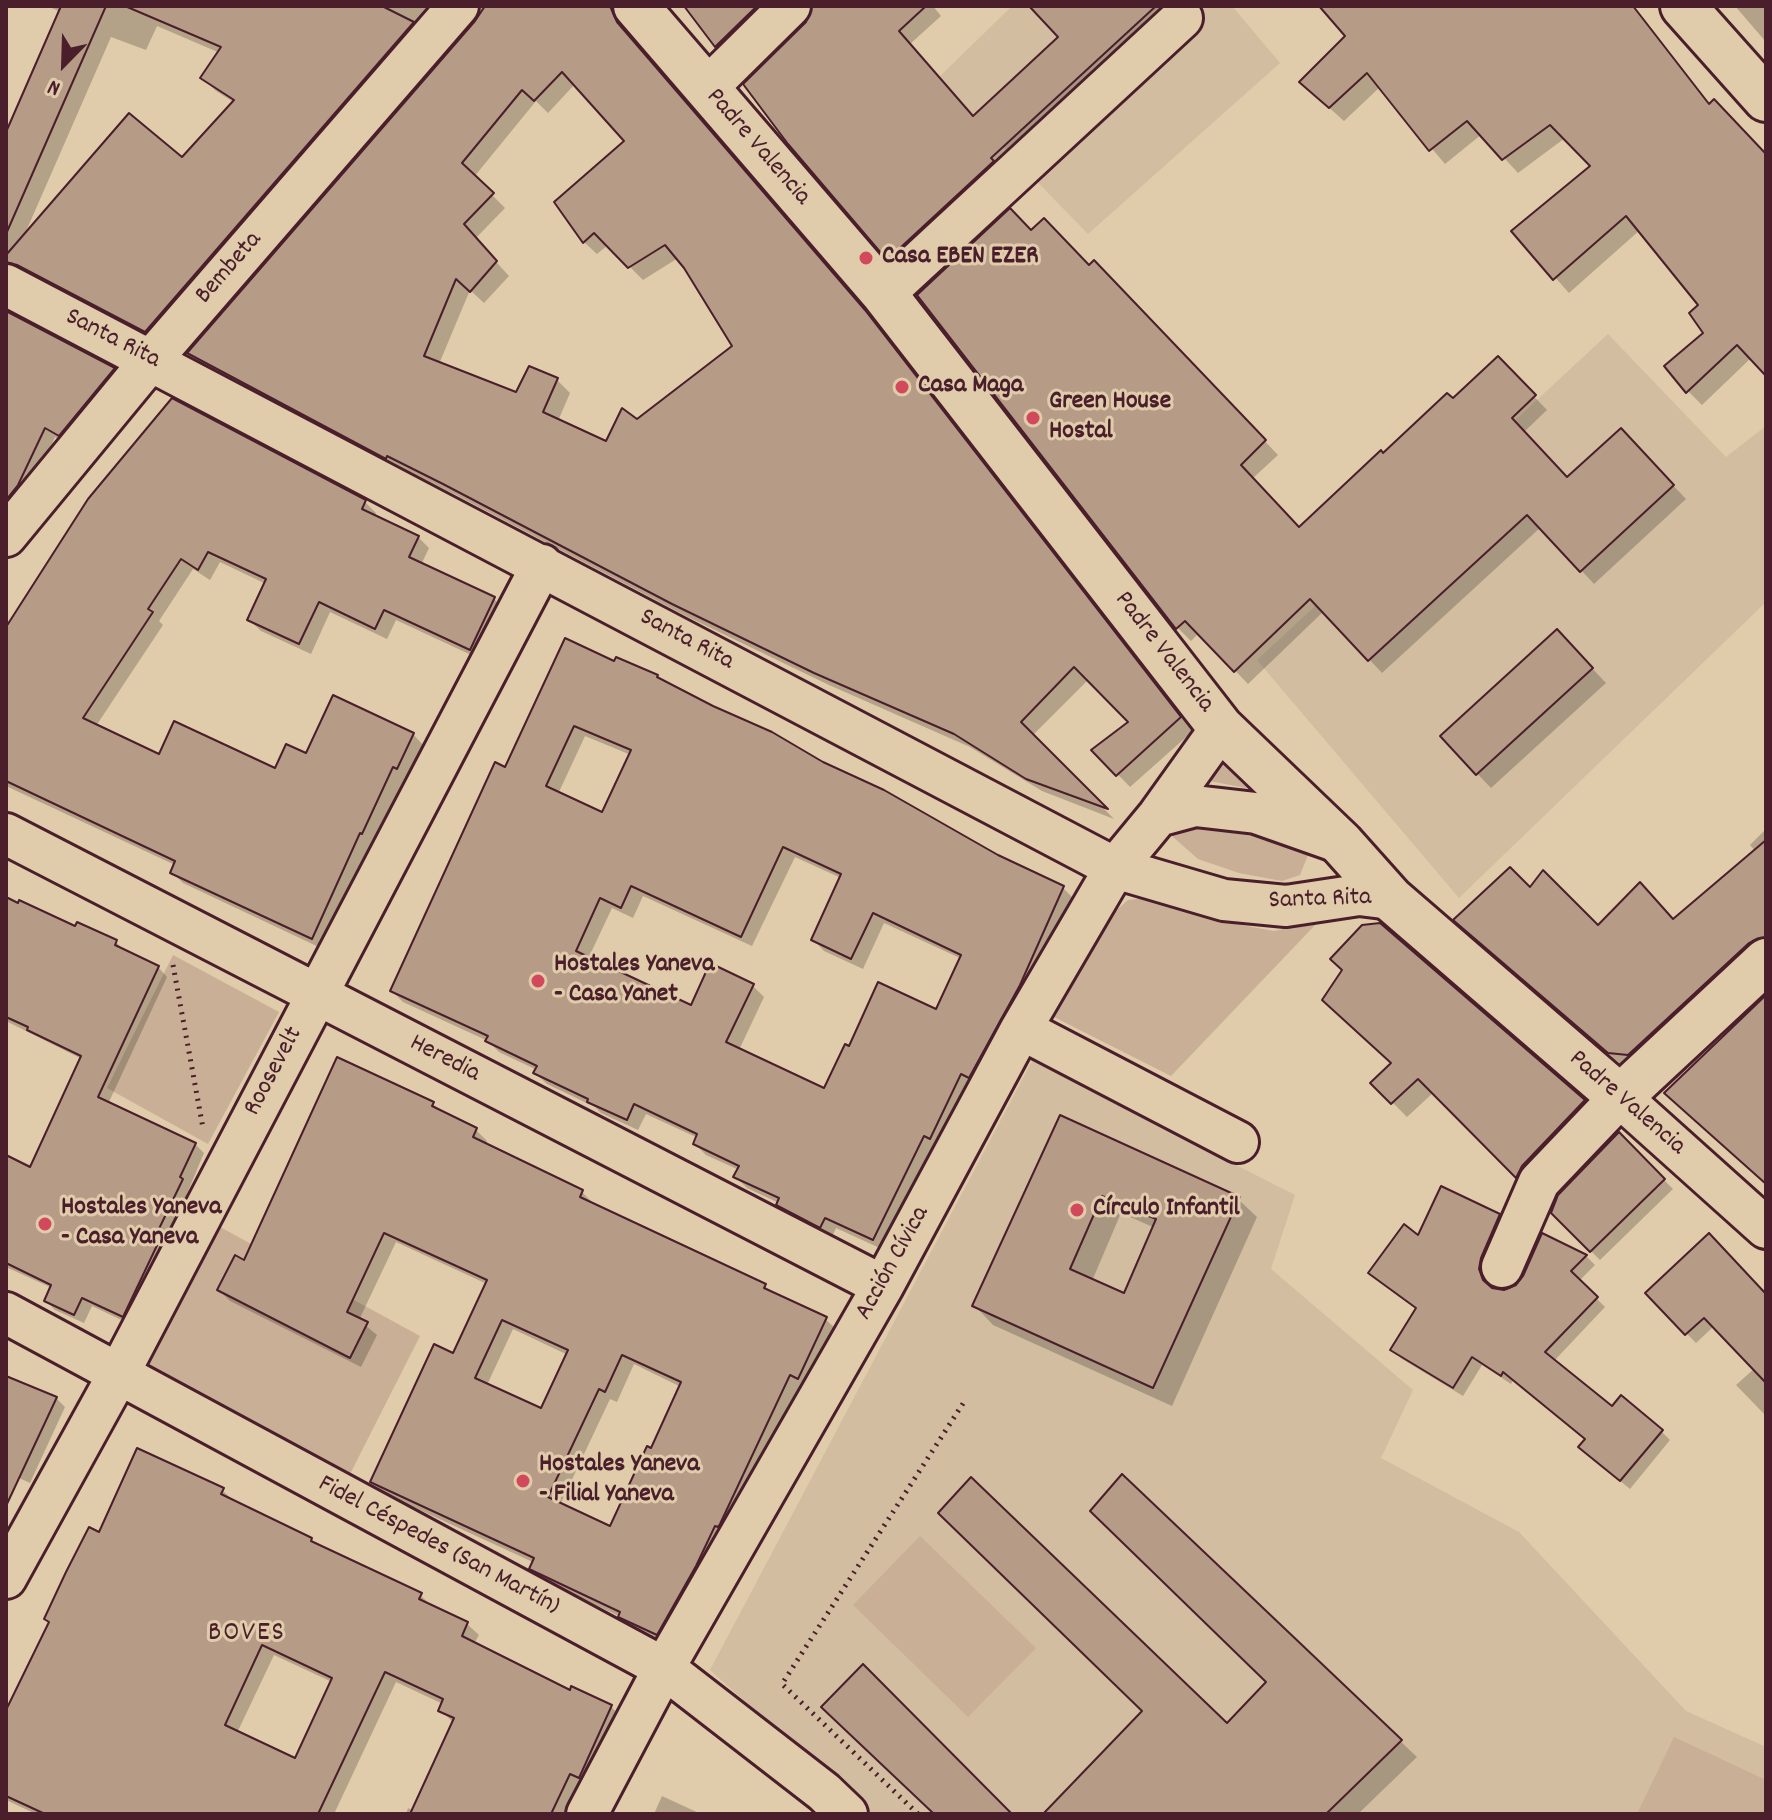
<!DOCTYPE html>
<meta charset="utf-8">
<style>
body{margin:0}
#map{position:relative;width:1772px;height:1820px;overflow:hidden;background:#e0cbaa;font-family:Dekko,sans-serif}
canvas{display:block}
.frame{position:absolute;inset:0;border:8px solid #4a1f2b;pointer-events:none}
.north{position:absolute;left:24px;top:24px;width:80px;height:80px;-webkit-text-stroke:6px #e0cbaa;paint-order:stroke;rotate:203deg;font-size:22px;font-weight:700;line-height:32px;text-align:center;color:#4a1f2b}
.north::after{content:'';display:block;margin:auto;width:28px;height:36px;background:#4a1f2b;clip-path:polygon(50% 0,100% 100%,50% 72%,0 100%)}
</style>
<div id="map">
<canvas width="1772" height="1820"></canvas>
<div class="frame"></div>
<div class="north">N</div>
</div>
<script>
const g = document.querySelector('canvas').getContext('2d');
g.lineJoin = 'round';
function fillPath(path, color) { g.fillStyle = color; g.fill(path, 'evenodd'); }
const shape = rows => new Path2D(rows.map(r => 'M' + r).join(''));
function trace(path, color, width, dash) { g.strokeStyle = color; g.lineWidth = width; g.lineCap = dash ? 'butt' : 'round'; g.setLineDash(dash || []); g.stroke(path); }
function label(font, color, halo, rows, align = 'center') {
  g.font = font + ' Dekko,sans-serif'; g.lineWidth = 6; g.setLineDash([]); g.textBaseline = 'middle'; g.strokeStyle = halo; g.fillStyle = color; for (const [text, x, y, turn = 0] of rows) {
    g.save(); g.translate(x, y); g.rotate((+turn || 0) * Math.PI / 180); g.textAlign = isNaN(turn) ? turn : align; if (halo) g.strokeText(text, 0, 0); g.fillText(text, 0, 0); g.restore();
  }
}
fillPath(shape([
 [1012,6,1232,6,1280,63,1088,234,937,79],
 [1608,334,1726,457,1766,426,1766,602,1459,898,1257,660],
 [1032,1061,1295,1195,1271,1269,1413,1390,1381,1458,1519,1532,1686,1711,1766,1747,1766,1814,870,1814,710,1670]
]), '#d3bda0');
fillPath(shape([
 [1238,748,1276,794,1210,781],
 [1172,823,1298,838,1308,855,1300,875,1282,881,1239,873,1198,859,1173,837],
 [1163,896,1219,921,1274,931,1318,922,1171,1076,1048,1014,1098,927,1128,900],
 [173,955,279,1012,208,1144,107,1088],
 [220,1227,420,1336,349,1476,144,1368],
 [920,1536,1036,1648,968,1717,853,1605],
 [1674,1737,1766,1780,1766,1814,1637,1814]
]), '#c8af95');
fillPath(shape([
 [47,6,452,6,159,344,18,272,11,265,10,268,6,266,6,137,61,12],
 [157,26,220,53,203,78,216,91,235,103,182,159,24,236,111,37,146,50],
 [482,6,609,6,624,23,630,38,877,325,1193,731,1130,787,1094,750,1131,722,1089,679,1032,736,1114,819,1042,791,970,747,829,685,688,617,458,496,400,467,399,470,203,366,190,353,477,22],
 [575,84,627,141,584,242,597,254,608,245,643,280,678,258,735,346,607,443,558,421,570,393,557,380,517,394,439,364,470,290,484,303,509,276,475,239,505,208,474,177,536,101,548,113],
 [688,6,782,6,729,58,717,46],
 [814,6,933,6,941,16,910,44,974,118,1061,38,1033,6,1182,6,901,271,889,258,808,23],
 [1324,6,1634,6,1711,105,1766,156,1766,373,1751,358,1702,405,1688,391,1667,366,1706,334,1701,305,1640,230,1569,293,1514,231,1593,166,1565,138,1518,173,1482,134,1445,164,1380,87,1344,121,1316,96,1348,37],
 [1735,6,1766,6,1766,42],
 [1031,233,1089,267,1094,262,1278,455,1252,479,1300,529,1384,455,1453,401,1498,359,1547,410,1524,432,1568,479,1634,444,1686,499,1594,584,1541,527,1382,673,1324,611,1248,684,1199,633,1191,641,1178,628,919,295],
 [6,353,113,370,123,380,70,445,55,437,30,492,20,487,6,516],
 [91,499,365,502,376,513,375,517,418,537,429,548,421,565,494,599,505,610,482,660,396,620,387,639,330,612,311,654,261,631,249,620,266,584,220,562,210,580,193,569,159,621,163,625,96,726,160,756,276,771,307,756,413,734,424,746,409,779,405,777,374,844,371,843,323,949,183,883,172,872,175,865,6,786,6,630],
 [1571,646,1606,683,1491,788,1442,737],
 [617,659,657,677,997,857,1063,888,1074,899,942,1148,935,1145,884,1250,836,1228,832,1237,790,1216,779,1203,747,1188,736,1177,739,1170,706,1155,695,1144,698,1138,646,1114,638,1130,601,1113,595,1107,547,1084,535,1073,537,1070,499,1052,488,1041,403,1002,392,991,506,770],
 [585,736,631,755,603,815,558,794],
 [795,857,841,878,813,939,824,951,863,969,884,923,962,959,937,1012,825,1091,739,1050,764,997,752,985,692,1007,588,959,612,908,633,918,643,896,752,946],
 [1766,829,1766,955,1624,1067,1470,934,1530,890,1598,928,1674,921,1756,852,1750,845],
 [6,900,116,942,125,951,158,967,167,977,108,1104,195,1144,204,1153,132,1325,92,1306,84,1323,55,1310,46,1301,52,1288,6,1267,6,1154,32,1166,82,1059,6,1021],
 [1380,925,1598,1115,1531,1190,1434,1092,1407,1117,1373,1083,1393,1063,1344,971],
 [433,1104,443,1114,476,1130,487,1141,486,1144,582,1192,593,1203,765,1286,774,1295,825,1319,837,1330,809,1388,801,1385,731,1536,668,1645,632,1627,621,1617,543,1580,532,1569,535,1563,383,1493,372,1482,454,1356,487,1284,396,1242,359,1320,377,1335,361,1367,230,1301,219,1290,244,1263],
 [513,1329,568,1355,542,1410,487,1385],
 [634,1364,681,1387,611,1529,560,1505,610,1399,617,1402],
 [1061,1118,1238,1199,1257,1217,1172,1406,993,1325,975,1306],
 [1121,1213,1155,1228,1125,1296,1092,1281],
 [1619,1135,1673,1189,1600,1260,1553,1213],
 [1499,1215,1508,1225,1488,1279,1491,1290,1504,1292,1517,1287,1525,1277,1543,1236,1586,1256,1595,1265,1579,1281,1605,1307,1554,1361,1612,1409,1661,1431,1670,1440,1630,1489,1590,1456,1587,1440,1513,1380,1511,1384,1482,1365,1463,1396,1402,1359,1393,1350,1418,1309,1371,1273,1419,1238],
 [1766,1288,1766,1416,1736,1385,1755,1368,1714,1326,1696,1343,1648,1294,1762,1291],
 [6,1377,56,1398,65,1407,30,1483,6,1472],
 [1122,1477,1417,1757,1358,1814,1091,1814,1227,1726,1268,1682],
 [222,1490,234,1501,311,1539,318,1546,420,1595,432,1606,467,1624,479,1635,474,1644,571,1692,572,1689,611,1707,623,1718,567,1814,406,1814,408,1808,414,1811,454,1723,440,1710,443,1704,396,1682,334,1814,36,1814,6,1800,6,1716,100,1535],
 [274,1655,332,1682,296,1760,237,1733],
 [662,1796,701,1814,654,1814]
]), '#0003');
const building = shape([
 [61,6,106,6,6,234,6,132,61,6],
 [125,6,382,6,414,22,145,332,17,265,6,262,6,255,129,113,182,157,234,100,200,78,221,47,125,6],
 [485,6,610,6,617,22,865,310,1181,717,1116,776,1091,750,1128,722,1074,667,1021,722,1108,809,1026,779,954,734,814,673,672,604,443,484,387,456,386,459,187,353,475,21,485,6],
 [562,72,624,141,554,202,583,243,594,233,628,268,665,245,684,268,732,346,637,419,622,408,606,441,543,412,558,378,529,366,516,392,424,356,456,279,470,292,497,261,464,224,494,193,462,163,522,90,534,101,562,72],
 [684,6,757,6,715,47,684,6],
 [812,6,926,6,899,31,973,116,1058,37,1029,6,1156,6,991,158,994,161,887,260,788,144,743,84,806,22,812,6],
 [1319,6,1633,6,1709,104,1714,99,1766,154,1766,376,1737,345,1686,393,1664,366,1703,333,1689,313,1698,305,1626,216,1553,280,1511,231,1590,166,1550,125,1502,160,1467,121,1429,151,1367,73,1329,108,1299,82,1345,36,1319,6],
 [1010,208,1031,230,1044,218,1089,265,1094,260,1266,440,1241,465,1299,527,1381,450,1383,453,1447,393,1453,398,1498,356,1536,395,1512,418,1567,477,1621,428,1674,485,1580,572,1527,515,1368,661,1310,599,1234,672,1185,621,1176,629,917,295,1010,208],
 [6,311,115,368,59,436,45,428,18,485,6,500,6,311],
 [172,398,366,500,362,509,419,536,409,557,495,597,470,650,384,610,375,629,319,602,299,644,247,620,266,579,208,552,198,570,181,559,148,609,153,612,83,718,159,754,174,721,275,768,286,744,306,753,333,695,414,733,397,769,393,767,362,834,360,833,312,939,170,873,175,861,6,781,6,627,88,499,172,398],
 [1557,629,1593,668,1476,775,1440,736,1557,629],
 [565,638,614,661,616,657,658,675,657,677,713,706,772,732,823,762,884,790,998,855,1064,886,1020,985,969,1078,961,1074,930,1139,924,1136,873,1240,825,1218,820,1228,776,1205,779,1198,733,1177,739,1166,693,1144,697,1134,634,1104,627,1120,587,1102,588,1099,533,1073,537,1066,485,1041,488,1036,390,991,495,762,505,767,565,638],
 [574,726,631,750,602,812,546,786,574,726],
 [783,847,841,874,811,940,851,959,873,913,961,955,936,1009,878,982,849,1046,845,1044,824,1088,726,1042,754,984,710,963,691,1005,576,951,600,898,621,908,631,886,741,937,783,847],
 [1766,840,1766,937,1749,943,1628,1055,1608,1053,1453,920,1510,867,1530,887,1543,870,1598,925,1640,882,1673,919,1766,840],
 [6,897,18,903,19,900,75,926,77,922,117,940,115,945,159,966,98,1097,196,1143,180,1177,183,1179,156,1235,161,1237,123,1317,82,1298,74,1315,44,1301,51,1285,6,1263,6,1155,30,1167,81,1056,27,1030,28,1027,6,1017,6,897],
 [1380,923,1585,1100,1522,1166,1516,1178,1418,1079,1391,1104,1370,1083,1391,1063,1322,1000,1342,970,1330,959,1362,925,1380,923],
 [1766,995,1766,1184,1664,1093,1766,995],
 [337,1057,434,1102,432,1106,477,1128,473,1137,583,1190,580,1197,766,1284,764,1288,827,1317,798,1379,790,1375,720,1524,718,1527,715,1526,696,1566,657,1635,618,1617,620,1612,529,1569,534,1558,370,1482,434,1344,453,1353,487,1280,384,1233,347,1312,368,1322,350,1358,217,1290,235,1255,244,1260,337,1057],
 [502,1320,568,1350,541,1408,475,1378,502,1320],
 [622,1355,681,1382,651,1448,647,1446,610,1526,548,1497,599,1389,605,1392,622,1355],
 [1060,1115,1240,1197,1153,1388,972,1306,1060,1115],
 [1102,1196,1156,1219,1124,1293,1070,1269,1102,1196],
 [1619,1132,1665,1179,1590,1252,1551,1213,1558,1195,1619,1132],
 [1441,1186,1500,1214,1481,1258,1479,1269,1483,1280,1492,1288,1504,1290,1516,1285,1523,1276,1542,1233,1587,1255,1571,1271,1598,1297,1545,1352,1612,1406,1621,1395,1663,1430,1620,1481,1578,1447,1585,1439,1503,1372,1501,1376,1472,1357,1453,1388,1390,1350,1416,1308,1368,1273,1404,1224,1418,1235,1441,1186],
 [1709,1233,1766,1294,1766,1383,1704,1318,1685,1335,1645,1293,1709,1233],
 [6,1376,57,1397,6,1506,6,1376],
 [137,1448,224,1488,221,1494,312,1538,311,1541,422,1593,419,1599,468,1622,462,1636,570,1690,571,1686,612,1705,579,1778,570,1774,551,1814,410,1814,454,1718,438,1711,443,1699,385,1672,318,1814,45,1814,6,1796,6,1710,49,1622,44,1619,66,1572,89,1527,99,1532,137,1448],
 [262,1645,332,1678,295,1758,225,1725,262,1645],
 [1122,1474,1402,1740,1326,1814,1043,1814,1142,1711,938,1513,971,1477,1227,1723,1266,1682,1090,1511,1122,1474],
 [863,1664,1012,1814,934,1814,821,1707,863,1664]
]);
fillPath(building, '#b69b87');
trace(building, '#4a1f2b', 2);
const minor = shape([
 [706,89,790,6],
 [6,285,1115,868,1224,900,1286,906,1359,895,1391,899],
 [884,294,1182,18],
 [6,536,151,360,458,6],
 [1158,816,1195,806,1256,813,1341,843],
 [6,834,883,1286],
 [1021,1029,1238,1142],
 [1502,1267,1539,1182,1620,1097,1766,1228],
 [6,1313,664,1668,824,1792,847,1814],
 [6,1578,118,1375,542,565],
 [587,1814,664,1668,883,1286,1021,1029,1115,868,1158,816,1221,728]
]);
const major = shape([
 [636,6,884,294,1221,728,1341,843,1391,899,1620,1097,1766,961],
 [1683,6,1766,99]
]);
trace(minor, '#4a1f2b', 46);
trace(major, '#4a1f2b', 50);
trace(shape([
 [173,965,203,1128],
 [918,1814,782,1684,964,1402]
]), '#4a1f2b', 5, [2, 6]);
trace(minor, '#e0cbaa', 40);
trace(major, '#e0cbaa', 44);
for (const [x, y, r, color] of [
 [866,258,8,"#d1495b"],
 [902,387,8,"#d1495b"],
 [1033,418,8,"#d1495b"],
 [538,981,8,"#d1495b"],
 [1077,1210,8,"#d1495b"],
 [45,1224,8,"#d1495b"],
 [523,1481,8,"#d1495b"]
]) { const dot = new Path2D(); dot.arc(x, y, r, 0, 2 * Math.PI); g.fillStyle = color; g.fill(dot); trace(dot, '#e0cbaa', 3); }
label('26px', '#4a1f2b', '#e0cbaa', [
 ["Padre Valencia",757,148,49],
 ["Bembeta",230,269,-49],
 ["Santa Rita",112,340,27],
 ["Santa Rita",686,641,28],
 ["Padre Valencia",1163,653,52],
 ["Santa Rita",1320,901,-2],
 ["Heredia",444,1060,27],
 ["Roosevelt",275,1072,-62],
 ["Padre Valencia",1626,1104,41],
 ["Acción Cívica",894,1264,-61],
 ["Fidel Céspedes (San Martín)",438,1547,28]
]);
label('bold 26px', '#4a1f2b', '#e0cbaa', [
 ["Casa EBEN EZER",882,258],
 ["Casa Maga",918,387],
 ["Green House",1049,403],
 ["Hostal",1049,433],
 ["Hostales Yaneva",554,966],
 ["- Casa Yanet",554,996],
 ["Hostales Yaneva",61,1209],
 ["- Casa Yaneva",61,1239],
 ["Círculo Infantil",1093,1210],
 ["Hostales Yaneva",539,1466],
 ["- Filial Yaneva",539,1496]
], 'left');
g.letterSpacing = '2px';
label('28px', '#4a1f2b', '#e0cbaa', [
 ["BOVES",247,1635]
]);
g.letterSpacing = '0px';
</script>
